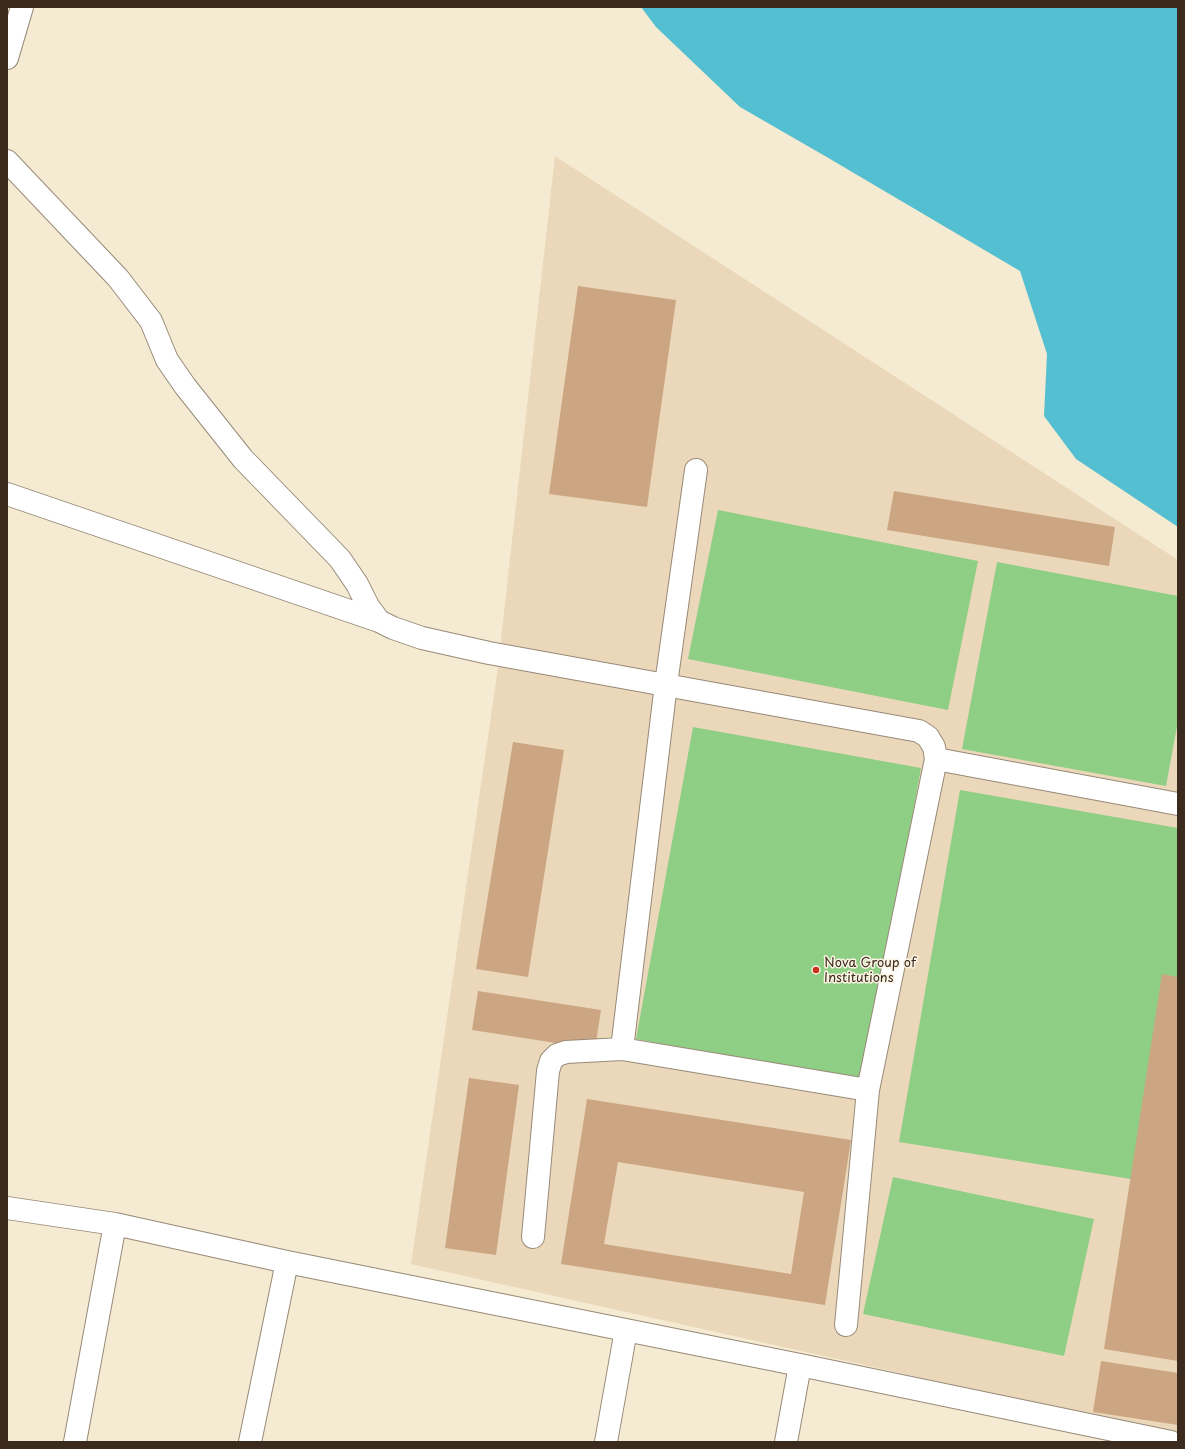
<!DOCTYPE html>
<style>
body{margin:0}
#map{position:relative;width:1185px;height:1449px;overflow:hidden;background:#f4ebd2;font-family:"Playpen Sans",sans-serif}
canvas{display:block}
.frame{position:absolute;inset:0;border:8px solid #3b2a1e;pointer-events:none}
</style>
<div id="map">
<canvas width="1185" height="1449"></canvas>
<div class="frame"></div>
</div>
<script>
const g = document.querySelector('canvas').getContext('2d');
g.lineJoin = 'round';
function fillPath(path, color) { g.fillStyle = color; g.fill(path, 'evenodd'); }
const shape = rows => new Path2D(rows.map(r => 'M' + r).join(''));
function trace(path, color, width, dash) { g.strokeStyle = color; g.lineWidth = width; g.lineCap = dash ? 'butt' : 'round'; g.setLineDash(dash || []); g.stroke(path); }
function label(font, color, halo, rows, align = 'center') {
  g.font = font + ' "Playpen Sans",sans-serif'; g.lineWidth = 3; g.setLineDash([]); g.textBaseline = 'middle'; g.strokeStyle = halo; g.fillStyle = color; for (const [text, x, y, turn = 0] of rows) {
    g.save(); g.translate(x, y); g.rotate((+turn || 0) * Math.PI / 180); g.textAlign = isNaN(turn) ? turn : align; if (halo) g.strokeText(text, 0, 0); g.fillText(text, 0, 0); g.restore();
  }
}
fillPath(shape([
 [555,156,1178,560,1178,1435,411,1264,497,675]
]), '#ebd8ba');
fillPath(shape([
 [718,510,978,561,948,710,688,659],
 [997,562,1178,596,1178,721,1166,786,962,749],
 [693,727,921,768,864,1081,636,1039],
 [960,790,1178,828,1178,978,1131,1179,899,1142],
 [893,1177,1094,1219,1064,1356,863,1314]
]), '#8fce85');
fillPath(shape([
 [641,7,1178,7,1178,527,1076,459,1044,416,1047,354,1020,271,825,156,740,107,656,27]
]), '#54bfd0');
fillPath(shape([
 [578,286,676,300,647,507,549,494],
 [894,491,1115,527,1109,566,887,530],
 [513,742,564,750,528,977,476,969],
 [1162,974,1178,977,1178,1361,1104,1349],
 [478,991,601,1010,595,1049,472,1030],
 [469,1078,519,1085,496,1255,445,1248],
 [587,1099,851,1140,825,1305,561,1264],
 [618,1162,804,1192,791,1274,604,1244],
 [1101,1361,1178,1373,1178,1425,1093,1412]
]), '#cca682');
const minor = shape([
 [7,58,22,7],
 [7,161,118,278,151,321,167,360,185,386,243,459,340,559,357,584,368,606,379,621,393,628,422,638,489,653,919,731,928,737,934,747,936,759,868,1090,846,1325],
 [696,470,666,684,622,1049,868,1090],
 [7,494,379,621],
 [936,759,1178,804],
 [7,1208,115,1224,287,1262,800,1365,1171,1442],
 [533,1237,548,1071,551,1061,557,1055,566,1052,622,1049],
 [75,1442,115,1224],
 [250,1442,287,1262],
 [606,1442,626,1330],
 [786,1442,800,1365]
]);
trace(minor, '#988a78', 24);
trace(minor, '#fff', 22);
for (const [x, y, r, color] of [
 [816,970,4,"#c8321e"]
]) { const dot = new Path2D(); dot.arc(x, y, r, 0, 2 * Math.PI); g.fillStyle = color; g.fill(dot); trace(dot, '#fcf5e5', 1.5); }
label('13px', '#3b2a1e', '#fcf5e5', [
 ["Nova Group of",824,963],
 ["Institutions",824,978]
], 'left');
</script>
